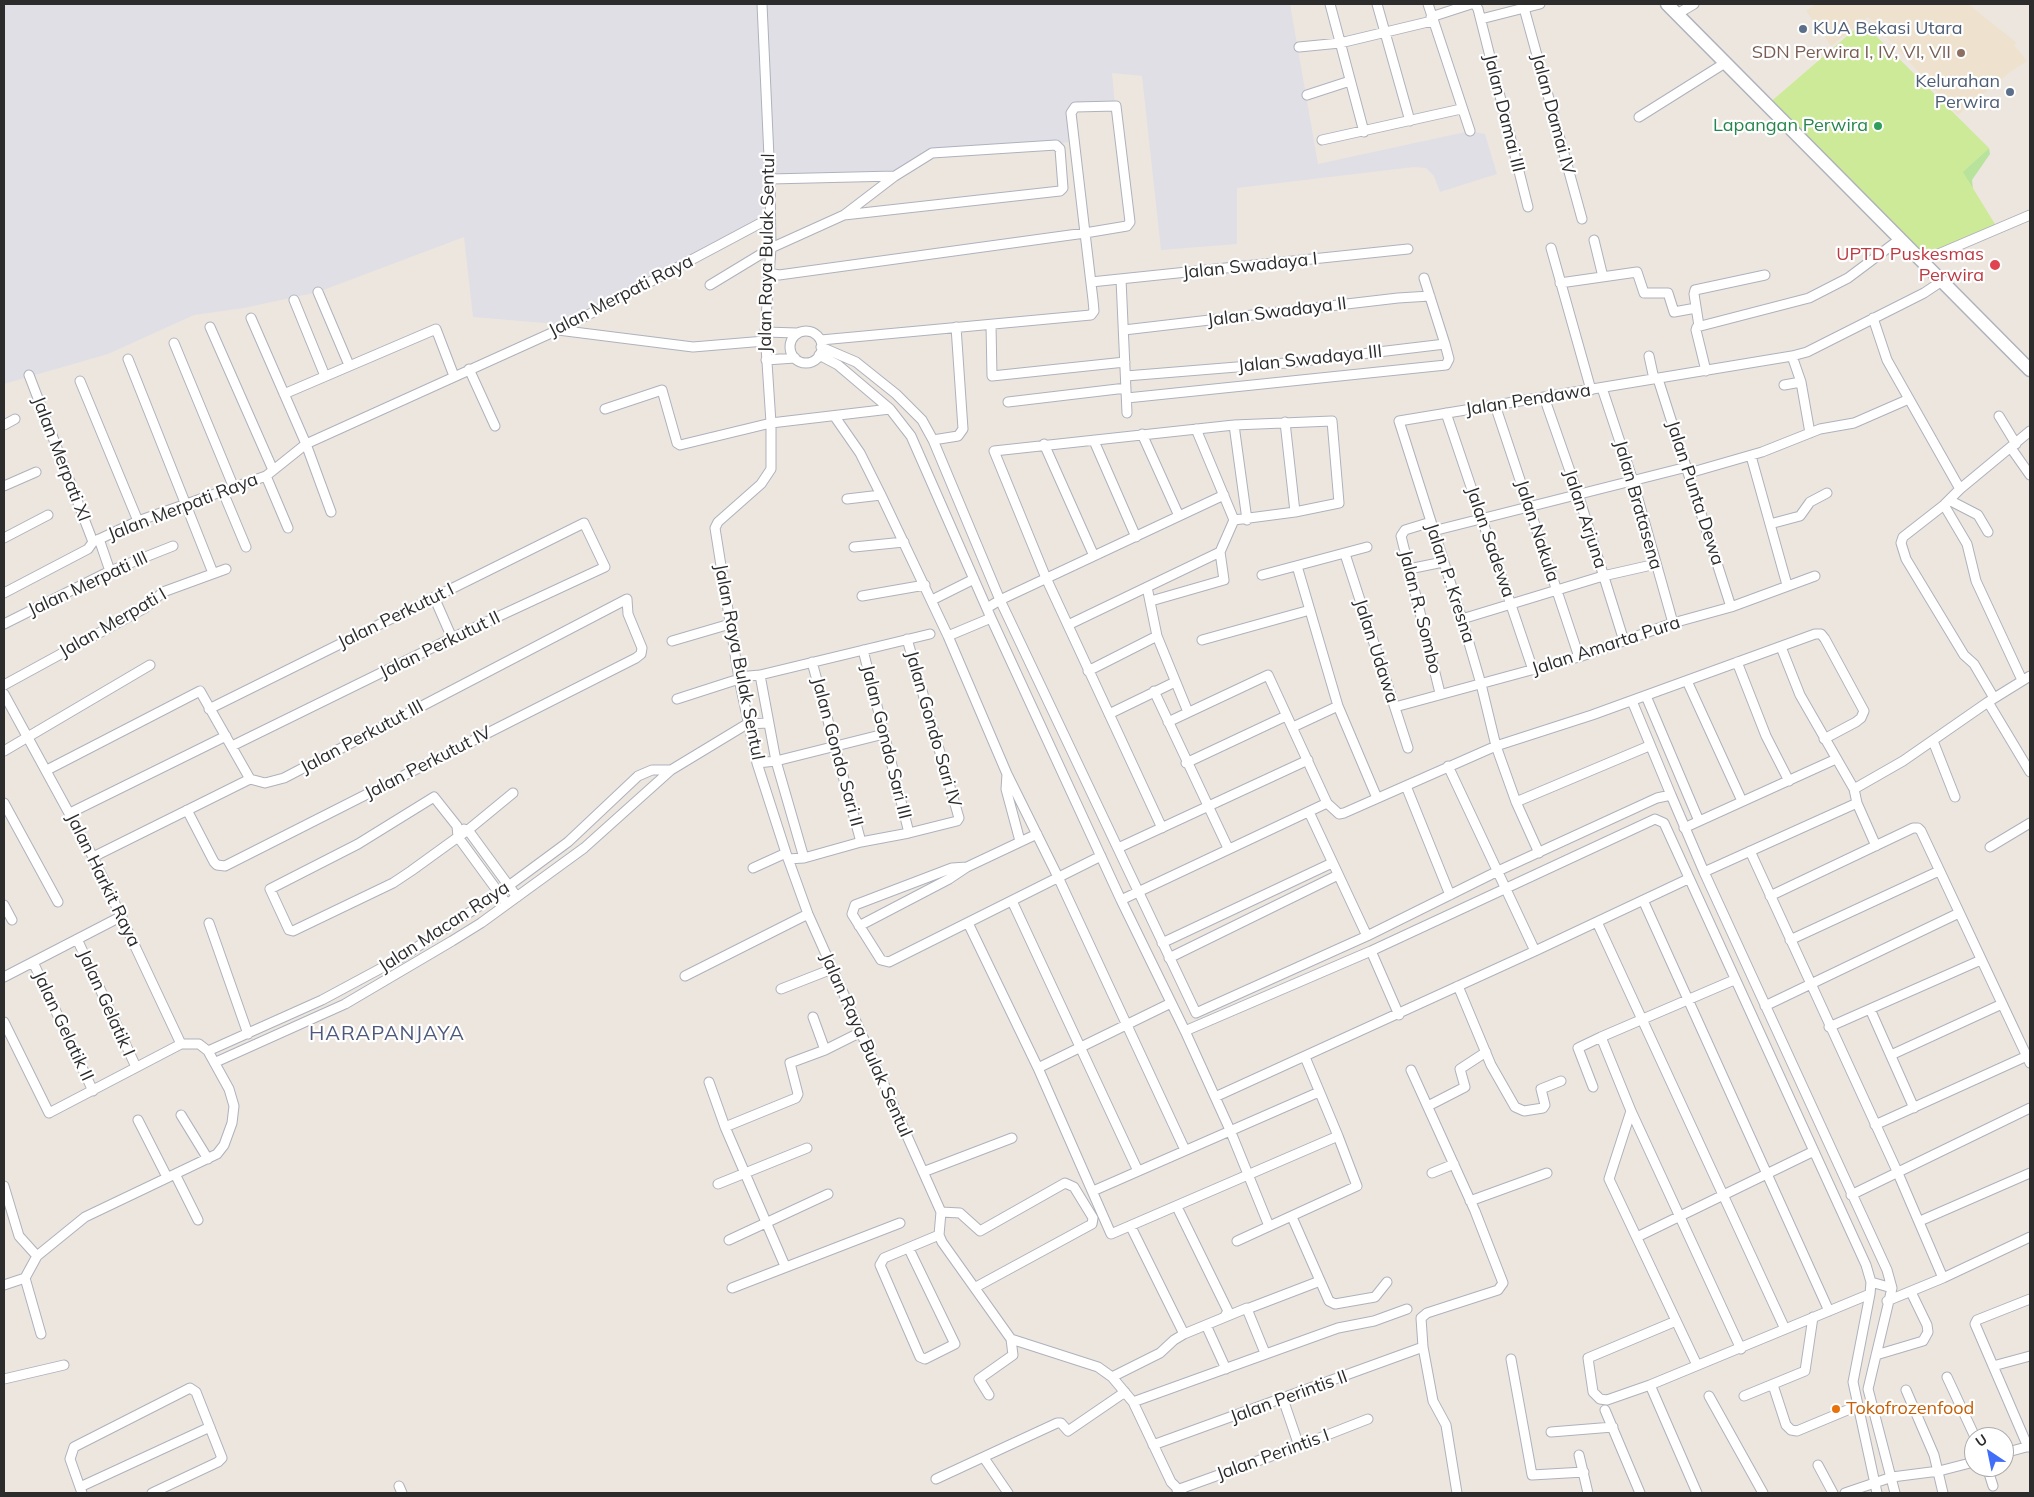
<!DOCTYPE html>
<style>
body{margin:0}
#map{position:relative;width:2034px;height:1497px;overflow:hidden;background:#ede6de;font-family:Mulish,sans-serif}
canvas{display:block}
.frame{position:absolute;inset:0;border:5px solid #2c2c2c;pointer-events:none}
.north{position:absolute;left:1964px;top:1427px;width:50px;height:50px;box-sizing:border-box;background:#fff;border:1px solid #ababab;border-radius:50%;rotate:326deg;font-size:14px;font-weight:700;line-height:20px;text-align:center;color:#2c2c2c}
.north::after{content:'';display:block;margin:auto;width:18px;height:22px;background:#406ef8;clip-path:polygon(50% 0,100% 100%,50% 72%,0 100%)}
</style>
<div id="map">
<canvas width="2034" height="1497"></canvas>
<div class="frame"></div>
<div class="north">U</div>
</div>
<script>
const g = document.querySelector('canvas').getContext('2d');
g.lineJoin = 'round';
function fillPath(path, color) { g.fillStyle = color; g.fill(path, 'evenodd'); }
const shape = rows => new Path2D(rows.map(r => 'M' + r).join(''));
function trace(path, color, width, dash) { g.strokeStyle = color; g.lineWidth = width; g.lineCap = dash ? 'butt' : 'round'; g.setLineDash(dash || []); g.stroke(path); }
function label(font, color, halo, rows, align = 'center') {
  g.font = font + ' Mulish,sans-serif'; g.lineWidth = 4.5; g.setLineDash([]); g.textBaseline = 'middle'; g.strokeStyle = halo; g.fillStyle = color; for (const [text, x, y, turn = 0] of rows) {
    g.save(); g.translate(x, y); g.rotate((+turn || 0) * Math.PI / 180); g.textAlign = isNaN(turn) ? turn : align; if (halo) g.strokeText(text, 0, 0); g.fillText(text, 0, 0); g.restore();
  }
}
fillPath(shape([
 [4,4,1290,4,1318,164,1470,131,1485,134,1497,174,1440,192,1434,176,1426,168,1414,167,1237,188,1237,244,1161,250,1142,76,1112,73,1115,105,1074,108,1072,141,1056,145,932,153,895,176,770,179,770,218,569,325,473,317,464,237,318,292,244,308,194,315,108,354,4,384]
]), '#e0dfe6');
fillPath(shape([
 [1816,4,1968,4,2017,43,2014,45,2027,61,2010,72,1958,115,1868,17,1831,46,1806,11]
]), '#eee2ce');
fillPath(shape([
 [1989,148,1990,154,1972,180,1973,189,1962,172]
]), '#b8e39c');
fillPath(shape([
 [1861,24,1866,26,1989,148,1963,172,1998,229,1922,261,1767,105]
]), '#ccea97');
const street = shape([
 [762,4,770,179,771,248,765,332,771,423,771,469,761,484,718,522,715,528,739,679,757,763,786,853,808,914,941,1212,939,1235,942,1242,1011,1339,1098,1367,1112,1377,1133,1402,1171,1482,1182,1493],
 [1330,4,1364,132],
 [1377,4,1410,121],
 [1428,4,1470,131],
 [1524,8,1582,219],
 [1677,14,1694,4],
 [1431,17,1471,4,1475,4,1478,9,1528,207],
 [1481,19,1540,4],
 [1299,47,1340,43,1432,21],
 [1307,95,1350,81],
 [1639,117,1725,63],
 [1322,140,1461,109],
 [770,179,895,176],
 [1594,240,1603,277],
 [1551,248,1591,390],
 [1922,261,2030,215],
 [769,273,779,275,1085,233,1127,226,1130,222,1116,106,1075,107,1071,113,1085,233,1093,300,1094,311,1091,315,821,340],
 [1121,279,1127,413],
 [1091,282,1408,249],
 [1560,283,1637,272,1644,293,1668,293,1674,312,1696,308],
 [710,285,771,248,844,215,895,176,932,153,1056,145,1060,149,1063,188,1060,191,844,215],
 [318,292,349,365],
 [294,300,325,376],
 [251,318,306,444,331,512],
 [1873,318,1887,360,1960,489],
 [991,325,992,376,1125,362],
 [1699,326,1694,294,1695,290,1765,275],
 [210,327,273,470],
 [558,330,693,347,765,341],
 [1124,330,1398,298,1430,296],
 '790 347a16 16 0 1 1 32 0a16 16 0 1 1-32 0Z',
 [765,332,797,333],
 [174,343,234,488],
 [821,347,856,362,896,394,922,420,933,440,1000,600,1196,1013,1367,936,1498,871,1657,798,1671,795,1704,872,1887,1270,1892,1288,1868,1389,1895,1493],
 [819,355,838,365,890,409,911,436,991,618,1121,900,1185,1031,1371,951,1655,819,1664,823,1866,1265,1871,1282,1870,1294,1853,1382,1877,1493],
 [1649,356,1654,379],
 [1792,356,1801,382,1810,433],
 [128,359,213,573],
 [766,360,795,358],
 [469,369,495,426],
 [1706,371,1696,330,1697,327,1809,298,1848,278,1900,239],
 [29,375,93,542],
 [1126,376,1286,363,1445,344,1424,278],
 [1658,379,1731,607],
 [80,381,138,521],
 [1784,385,1801,382],
 [1602,388,1633,481,1673,623],
 [284,394,436,329,454,376],
 [1544,397,1578,494,1624,641],
 [1127,398,1446,365,1449,359,1445,344],
 [1008,402,1126,388],
 [1495,405,1579,657],
 [605,409,662,390,677,443,680,445,771,423,890,409],
 [1446,413,1533,670],
 [1999,416,2016,444],
 [835,417,860,453,881,495,948,636],
 [1285,422,1295,512],
 [4,425,15,419],
 [1234,425,1247,520],
 [1142,434,1179,516],
 [933,440,958,436,963,429,956,327],
 [1094,441,1136,537],
 [1044,444,1094,556],
 [2011,448,2030,475],
 [1751,456,1787,585],
 [1689,473,1762,452,1820,429,1854,423,1909,399],
 [266,476,288,528],
 [4,486,36,472],
 [223,492,246,547],
 [847,499,881,495],
 [1949,500,1978,515,1988,532],
 [1944,505,1967,544,1976,581,2022,680],
 [1431,522,1405,530,1401,536,1440,693],
 [1770,524,1800,516,1810,502,1827,493],
 [1433,531,1687,467],
 [4,538,48,515],
 [99,539,110,571],
 [854,547,904,542],
 [1345,554,1408,748],
 [1409,569,1443,562],
 [1262,575,1367,547],
 [1147,587,1157,636,1188,712],
 [4,593,88,549,93,542,138,521,266,476,306,444,569,325,770,218],
 [862,596,925,585],
 [434,597,452,638],
 [932,600,974,579],
 [1151,601,1224,580,1220,552],
 [987,608,1000,600,1224,495],
 [991,618,948,636,1007,774,1058,877,1185,1150],
 [1462,619,1603,576,1656,564],
 [4,624,110,571,173,546],
 [1068,625,1220,552,1234,520,1196,429],
 [1202,640,1310,610],
 [672,641,730,624],
 [1781,647,1800,695,1854,789,1857,803,1876,846],
 [863,650,909,833],
 [812,662,861,842],
 [1737,662,1766,736,1789,781],
 [1088,671,1157,636],
 [760,675,776,761,804,858],
 [738,677,760,675,930,634],
 [1687,681,1742,801],
 [4,685,145,608,163,592,226,569],
 [1154,691,1228,848],
 [4,694,93,857,181,1044,199,1044,208,1051,229,1089,234,1106,232,1123,224,1145,217,1154,85,1217,37,1256,25,1278,4,1285],
 [1646,696,1699,821],
 [1994,698,1974,664,1964,655,1906,559,1901,543,1903,537,1944,505,1960,489,2030,431],
 [677,699,739,679],
 [1632,701,1671,795],
 [1988,702,2030,772],
 [1338,706,1377,798],
 [1395,707,1579,657,1673,623,1731,607,1815,576],
 [209,709,584,523,605,567,452,638,232,746],
 [1109,714,1175,682],
 [1168,722,1268,675,1327,803],
 [1293,727,1338,706,1297,566],
 [1933,741,1955,797],
 [4,751,150,665],
 [757,763,776,761,884,734],
 [1186,763,1286,716],
 [47,770,200,691,250,779],
 [1007,774,1006,789,1020,841],
 [1406,786,1450,895],
 [1854,789,1903,761,1988,702,2030,676],
 [1516,802,1649,746],
 [4,803,58,902],
 [1309,812,1367,936],
 [70,813,226,736],
 [1162,828,1046,578,994,451,1234,425,1332,421,1339,503,1295,512,1234,520],
 [1684,828,1836,759],
 [464,829,468,830,517,897],
 [1990,847,2030,823],
 [1118,848,1308,760],
 [1750,851,1897,1171,1943,1278],
 [1539,853,1516,802,1496,746,1481,684,1462,619,1399,421,1792,356,1807,352,1924,293,1942,281],
 [93,857,250,779,265,783,284,778,627,599,628,614,642,648,641,654,636,658,225,866,217,865,214,862,187,810],
 [788,859,804,858,861,842,909,833,957,821,959,818,907,639],
 [967,867,952,868,855,905,852,914,881,960,889,962,1101,856],
 [753,868,786,853],
 [1704,872,1857,803],
 [1770,896,1913,828,1918,828,1921,831,2030,1063],
 [1121,900,1327,803,1339,814,1344,813,1496,746,1592,715,1815,634,1821,634,1825,639,1864,711,1861,718,1856,722,1824,739],
 [1643,900,1829,1311],
 [1012,901,1138,1171],
 [507,904,458,837,457,826,434,797,358,844,270,889,289,930,293,931,393,883,411,871,458,837,468,830,513,793],
 [4,905,12,920],
 [1597,922,1785,1329],
 [209,923,248,1034],
 [968,923,1038,1068,1111,1234,1338,1136],
 [859,926,949,879,967,867,1037,834],
 [77,939,136,1067],
 [1790,940,1939,871],
 [1162,943,1332,863],
 [1371,951,1399,1015],
 [1535,951,1688,879],
 [1169,958,1338,875],
 [33,962,93,1091],
 [685,976,808,914],
 [4,977,122,916],
 [1734,980,1601,1037,1631,1111,1741,1349],
 [1458,986,1491,1065,1515,1107,1524,1111,1543,1108,1545,1105,1541,1089,1561,1081],
 [781,989,832,969],
 [1765,1006,1959,913],
 [1870,1009,1914,1108],
 [813,1017,825,1050],
 [4,1022,49,1113,181,1044],
 [1829,1027,1981,960],
 [1185,1031,1230,1130,1269,1226],
 [208,1051,322,1000,402,957,499,893,568,842,638,776,652,770,671,770],
 [1891,1055,2002,1004],
 [216,1062,345,1004,452,941,481,923,584,848,671,770,747,724,768,723],
 [1038,1068,1171,1003],
 [1411,1070,1475,1211,1503,1283,1498,1290,1427,1313,1421,1318,1423,1347,1433,1401,1446,1425,1457,1493],
 [709,1082,725,1127,785,1266],
 [1593,1087,1578,1048,1601,1037],
 [1215,1097,1535,951,1448,766],
 [1428,1106,1465,1087,1460,1069,1486,1052],
 [1631,1111,1609,1179,1697,1365],
 [181,1115,208,1159],
 [138,1120,167,1177],
 [1875,1125,2027,1056],
 [725,1127,796,1098,798,1094,790,1063,825,1050,861,1032],
 [923,1172,1012,1138],
 [1432,1173,1454,1164],
 [175,1174,198,1220],
 [718,1184,807,1148],
 [4,1186,19,1236,37,1256],
 [1093,1191,1319,1092],
 [1851,1195,2030,1108],
 [1470,1201,1547,1173],
 [1177,1207,1228,1311,1225,1316],
 [941,1212,960,1213,980,1231,1065,1183,1074,1187,1093,1218,1092,1224,976,1287],
 [1292,1217,1329,1301,1335,1304,1375,1297,1387,1282],
 [1920,1221,2030,1173],
 [1131,1227,1184,1334],
 [1637,1237,1814,1151],
 [729,1240,828,1194],
 [1237,1241,1357,1186,1338,1136,1305,1057],
 [909,1249,955,1344,925,1359,920,1357,880,1265,884,1258,939,1235],
 [25,1278,41,1334],
 [1871,1282,1892,1288],
 [732,1288,900,1223],
 [1887,1301,1943,1278,2030,1237],
 [1676,1321,1588,1358,1593,1392,1600,1399,1607,1400,1650,1385,1870,1294],
 [1206,1325,1226,1369],
 [1265,1353,1247,1309,1320,1281],
 [1876,1355,1923,1341,1928,1332,1927,1325,1911,1292],
 [1511,1359,1532,1475,1584,1472],
 [1993,1366,2030,1356],
 [1112,1377,1160,1353,1174,1340,1184,1334,1247,1308],
 [1947,1377,1975,1437],
 [4,1379,64,1365],
 [1650,1385,1697,1493],
 [1773,1385,1786,1425,1791,1430,1797,1431,1857,1406],
 [1906,1390,1934,1455,1943,1493],
 [989,1395,979,1379,1013,1355,1011,1339],
 [1709,1396,1763,1493],
 [1744,1396,1805,1371,1813,1317],
 [1283,1399,1299,1446],
 [1133,1402,1338,1328,1374,1321,1407,1309],
 [1605,1410,1640,1493],
 [1551,1432,1613,1427],
 [1153,1445,1423,1347],
 [2028,1447,1975,1324,1977,1320,2030,1299],
 [2004,1453,2030,1446],
 [1579,1455,1588,1493],
 [984,1458,1008,1493],
 [1818,1465,1833,1493],
 [1987,1467,1993,1486],
 [936,1479,1057,1423,1061,1423,1068,1431,1125,1392],
 [399,1486,402,1493],
 [80,1487,210,1427],
 [1177,1490,1299,1446,1368,1419],
 [82,1493,70,1459,74,1447,190,1388,196,1392,222,1458,218,1462,152,1493],
 [1845,1493,1892,1477,1939,1471,1974,1462]
]);
const secondary = shape([
 [1667,4,2030,370]
]);
trace(street, '#aeb2bc', 11);
trace(secondary, '#aeb2bc', 15);
trace(street, '#fff', 9);
trace(secondary, '#fff', 12);
for (const [x, y, r, color] of [
 [1803,29,5,"#5c6f8a"],
 [1961,53,5,"#8d6e63"],
 [2010,92,5,"#5c6f8a"],
 [1878,126,5,"#2e9e5b"],
 [1995,265,6,"#e0444e"],
 [1836,1409,5,"#e8710a"]
]) { const dot = new Path2D(); dot.arc(x, y, r, 0, 2 * Math.PI); g.fillStyle = color; g.fill(dot); trace(dot, '#fff', 2); }
label('18px', '#4e5e75', '#fff', [
 ["KUA Bekasi Utara",1813,29],
 ["Kelurahan",2000,82,"right"],
 ["Perwira",2000,103,"right"]
], 'left');
label('18px', '#785e54', '#fff', [
 ["SDN Perwira I, IV, VI, VII",1951,53]
], 'right');
label('18px', '#2c2c2c', '#fff', [
 ["Jalan Damai III",1504,113,76],
 ["Jalan Damai IV",1553,114,75],
 ["Jalan Raya Bulak Sentul",767,253,-89],
 ["Jalan Swadaya I",1250,266,-6],
 ["Jalan Merpati Raya",621,296,-27],
 ["Jalan Swadaya II",1277,312,-7],
 ["Jalan Swadaya III",1310,359,-6],
 ["Jalan Pendawa",1528,400,-9],
 ["Jalan Merpati XI",61,459,69],
 ["Jalan Punta Dewa",1695,493,72],
 ["Jalan Bratasena",1638,505,74],
 ["Jalan Merpati Raya",183,507,-21],
 ["Jalan Arjuna",1585,519,72],
 ["Jalan Nakula",1537,531,72],
 ["Jalan Sadewa",1490,542,71],
 ["Jalan P. Kresna",1450,583,72],
 ["Jalan Merpati III",88,584,-25],
 ["Jalan R. Sombo",1420,612,76],
 ["Jalan Perkutut I",396,616,-26],
 ["Jalan Merpati I",113,623,-30],
 ["Jalan Perkutut II",440,645,-26],
 ["Jalan Amarta Pura",1606,646,-18],
 ["Jalan Udawa",1376,651,72],
 ["Jalan Raya Bulak Sentul",739,662,79],
 ["Jalan Gondo Sari IV",933,729,74],
 ["Jalan Perkutut III",362,737,-28],
 ["Jalan Gondo Sari III",886,742,76],
 ["Jalan Gondo Sari II",837,752,75],
 ["Jalan Perkutut IV",428,763,-27],
 ["Jalan Harkit Raya",103,880,64],
 ["Jalan Macan Raya",444,927,-33],
 ["Jalan Gelatik I",106,1003,66],
 ["Jalan Gelatik II",63,1026,65],
 ["Jalan Raya Bulak Sentul",866,1045,66],
 ["Jalan Perintis II",1289,1397,-20],
 ["Jalan Perintis I",1273,1455,-20]
]);
label('18px', '#27864d', '#fff', [
 ["Lapangan Perwira",1868,126]
], 'right');
label('18px', '#be3a42', '#fff', [
 ["UPTD Puskesmas",1984,255],
 ["Perwira",1984,276]
], 'right');
label('18px', '#c56008', '#fff', [
 ["Tokofrozenfood",1846,1409]
], 'left');
g.letterSpacing = '1px';
label('20px', '#4c587c', '#fff', [
 ["HARAPANJAYA",387,1034]
]);
g.letterSpacing = '0px';
</script>
